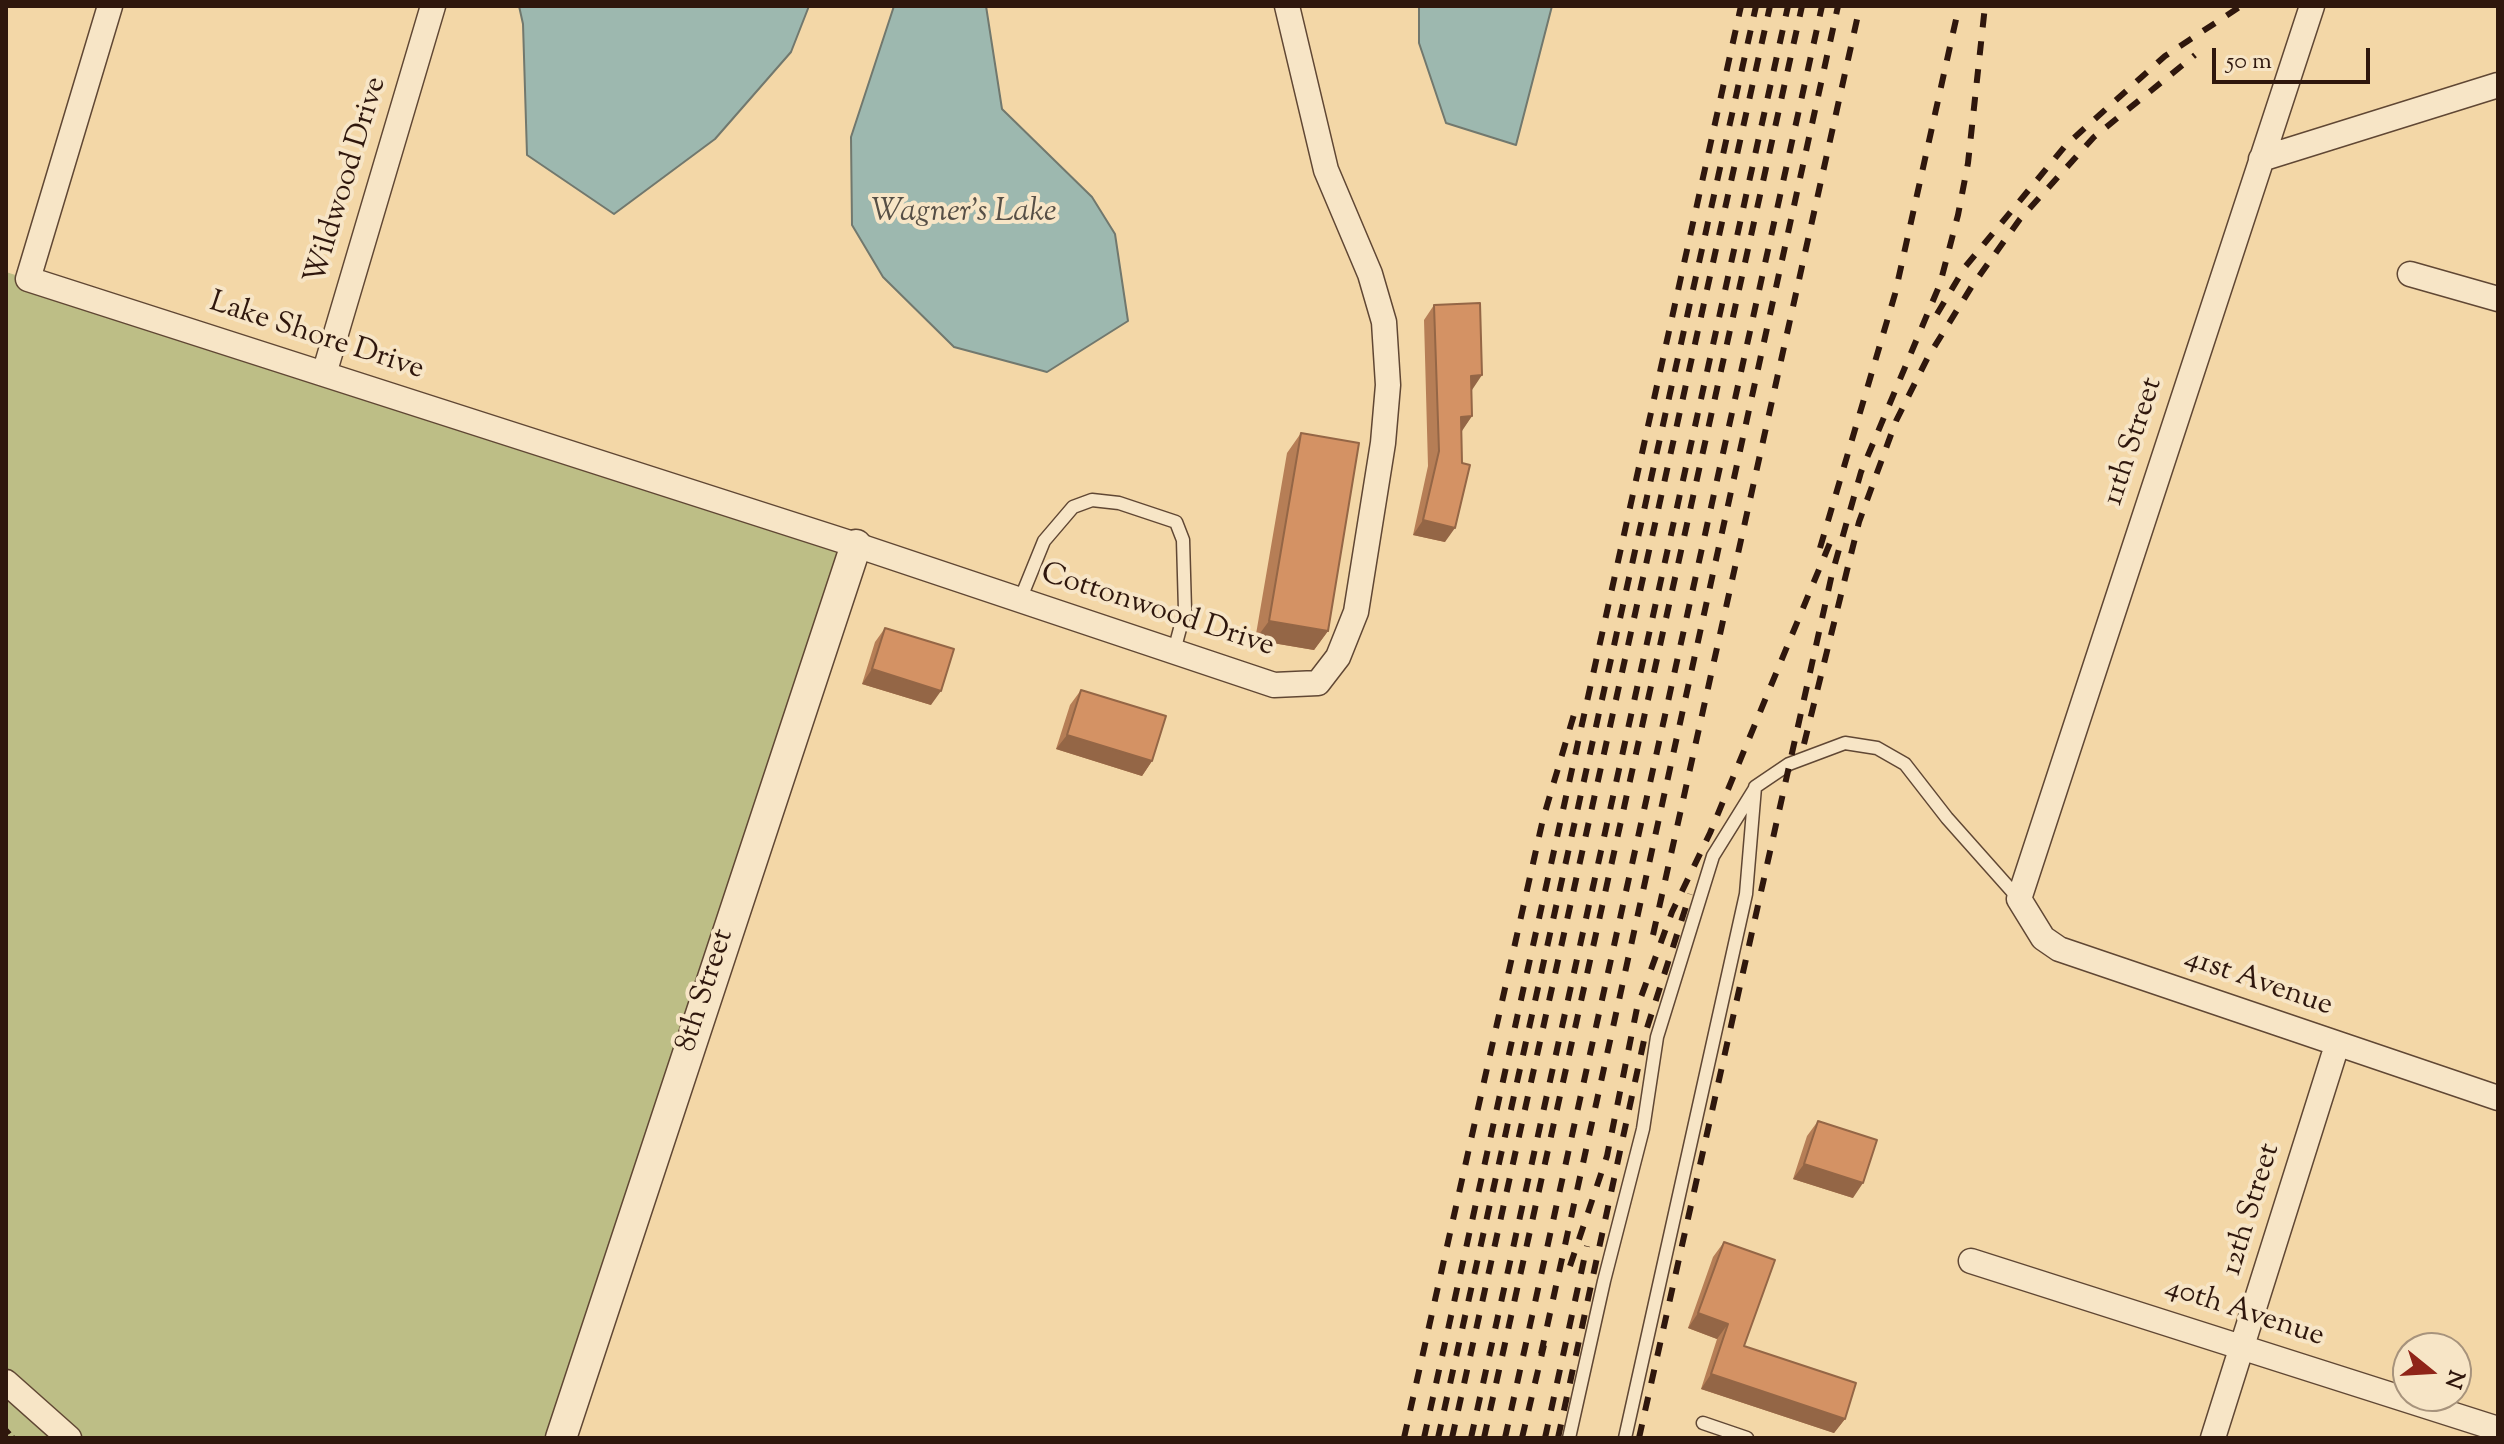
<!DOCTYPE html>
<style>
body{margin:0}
#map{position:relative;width:2504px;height:1444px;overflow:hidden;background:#f3d7a7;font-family:"Sorts Mill Goudy",serif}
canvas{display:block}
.frame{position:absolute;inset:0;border:8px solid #2f170d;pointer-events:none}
.north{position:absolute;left:2392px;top:1332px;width:80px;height:80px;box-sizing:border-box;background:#f7e5c6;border:2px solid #a7937c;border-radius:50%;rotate:108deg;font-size:22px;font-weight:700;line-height:32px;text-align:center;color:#2f170d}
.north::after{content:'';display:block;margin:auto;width:28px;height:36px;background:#8f2418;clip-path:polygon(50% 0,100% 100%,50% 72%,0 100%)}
.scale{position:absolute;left:2212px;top:48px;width:158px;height:36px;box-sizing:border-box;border:4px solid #2f170d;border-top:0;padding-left:10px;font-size:24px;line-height:28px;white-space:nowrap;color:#2f170d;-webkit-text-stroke:6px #f7e5c6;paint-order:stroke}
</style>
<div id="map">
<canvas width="2504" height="1444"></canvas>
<div class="frame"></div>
<div class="north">N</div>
<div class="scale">50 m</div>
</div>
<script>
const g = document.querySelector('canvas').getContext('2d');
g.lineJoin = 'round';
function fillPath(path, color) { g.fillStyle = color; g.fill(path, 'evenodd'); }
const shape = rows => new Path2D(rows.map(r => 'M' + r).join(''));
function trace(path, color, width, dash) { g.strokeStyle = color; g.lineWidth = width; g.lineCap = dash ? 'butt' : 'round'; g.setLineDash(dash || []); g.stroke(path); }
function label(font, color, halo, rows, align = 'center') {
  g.font = font + ' "Sorts Mill Goudy",serif'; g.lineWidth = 8; g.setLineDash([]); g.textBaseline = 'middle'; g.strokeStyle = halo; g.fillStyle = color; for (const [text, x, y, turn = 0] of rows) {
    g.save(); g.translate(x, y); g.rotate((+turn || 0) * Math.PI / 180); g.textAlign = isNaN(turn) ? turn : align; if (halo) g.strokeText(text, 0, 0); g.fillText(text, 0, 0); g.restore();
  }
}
fillPath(shape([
 [6,272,856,545,561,1438,6,1438]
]), '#bdbe86');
const water = shape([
 [519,6,809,6,791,52,715,139,614,214,527,155,523,24,519,6],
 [894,6,986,6,1002,109,1092,197,1115,234,1128,321,1047,372,954,347,883,277,852,225,851,137,894,6],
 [1419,6,1552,6,1516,145,1446,123,1419,43,1419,6]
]);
fillPath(water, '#9db8af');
trace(water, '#71786e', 2);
const service = shape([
 [1020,600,1044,541,1073,507,1092,500,1119,503,1176,522,1183,540,1185,610,1174,651],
 [1703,1423,1747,1438],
 [1569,1438,1604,1281,1643,1129,1657,1037,1713,856,1754,790],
 [1625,1438,1746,894,1755,787,1789,764,1845,743,1877,748,1905,764,1947,818,2019,899]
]);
const minor = shape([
 [110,6,28,279,856,545,1274,685,1318,683,1338,657,1356,612,1383,443,1388,385,1384,322,1370,274,1326,170,1287,6],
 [2312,6,2019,899,2043,938,2059,949,2498,1098],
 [2261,159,2498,85],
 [2410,274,2498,299],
 [324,374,433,6],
 [1971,1261,2498,1429],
 [6,1382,69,1438],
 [2213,1438,2337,1045]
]);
const tertiary = shape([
 [561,1438,856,545]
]);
trace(service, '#604734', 15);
trace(minor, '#604734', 27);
trace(tertiary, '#604734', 33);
trace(shape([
 [6,1429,14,1438]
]), '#2f170d', 4, [6, 4]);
trace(service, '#f7e5c6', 12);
trace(minor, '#f7e5c6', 24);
trace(tertiary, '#f7e5c6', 30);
trace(shape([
 [1937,314,1965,267,2066,145,2165,56,2241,6],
 [1820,548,1895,294,1959,6],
 [1804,744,1859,522,1896,421,1928,357,1972,286,2020,219,2094,137,2195,55],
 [1653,935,1860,6],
 [1570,1266,1607,1156,1637,1008,1672,912,1710,833,1832,538],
 [1541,1354,1838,6],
 [1404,1438,1543,819,1575,711],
 [1424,1438,1741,6],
 [1438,1438,1756,6],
 [1452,1438,1770,6],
 [1471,1438,1788,6],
 [1484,1438,1802,6],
 [1505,1438,1822,6],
 [1522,1438,1544,1345],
 [1545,1438,1587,1246],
 [1558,1438,1646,1031,1690,894],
 [1639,1438,1832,574,1861,472,1940,284,1958,215,1968,163,1985,6]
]), '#2f170d', 6, [14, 14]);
fillPath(shape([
 [1434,305,1472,390,1472,416,1461,431,1445,542,1413,535,1428,466,1424,320],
 [1301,433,1328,631,1314,650,1255,640,1287,453],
 [885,628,931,705,862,684,875,642],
 [1081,690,1152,761,1142,776,1056,749,1070,705],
 [1818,1121,1853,1198,1793,1179,1807,1136],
 [1724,1242,1744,1346,1845,1419,1834,1433,1701,1389,1717,1339,1688,1328,1713,1257]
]), '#b67e56');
fillPath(shape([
 [1482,375,1472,390,1460,390,1471,376],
 [1472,416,1462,431,1450,431,1461,417],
 [1423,520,1455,528,1445,542,1413,535],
 [1269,621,1328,631,1314,650,1255,640],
 [872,669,941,691,931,705,862,684],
 [1067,735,1152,761,1142,776,1056,749],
 [1804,1164,1863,1183,1853,1198,1793,1179],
 [1698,1313,1728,1324,1717,1339,1688,1328],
 [1711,1374,1845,1419,1834,1433,1701,1389]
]), '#946646');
const building = shape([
 [1480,303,1482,375,1471,376,1472,416,1461,417,1462,463,1470,465,1455,528,1423,520,1439,451,1434,305,1480,303],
 [1301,433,1359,443,1328,631,1269,621,1301,433],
 [885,628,954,649,941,691,872,669,885,628],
 [1081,690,1166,716,1152,761,1067,735,1081,690],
 [1818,1121,1877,1140,1863,1183,1804,1164,1818,1121],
 [1724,1242,1775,1260,1744,1346,1856,1383,1845,1419,1711,1374,1728,1324,1698,1313,1724,1242]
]);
fillPath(building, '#d49264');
trace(building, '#946646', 2);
label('30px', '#2f170d', '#f7e5c6', [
 ["Wildwood Drive",348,181,-73],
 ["Lake Shore Drive",316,338,18],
 ["11th Street",2135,442,-72],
 ["Cottonwood Drive",1157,612,18],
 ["41st Avenue",2258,984,19],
 ["8th Street",707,991,-72],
 ["12th Street",2253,1210,-73],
 ["40th Avenue",2244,1314,18]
]);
label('italic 32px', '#564f46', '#f7e5c6', [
 ["Wagner's Lake",964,215]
]);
</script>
